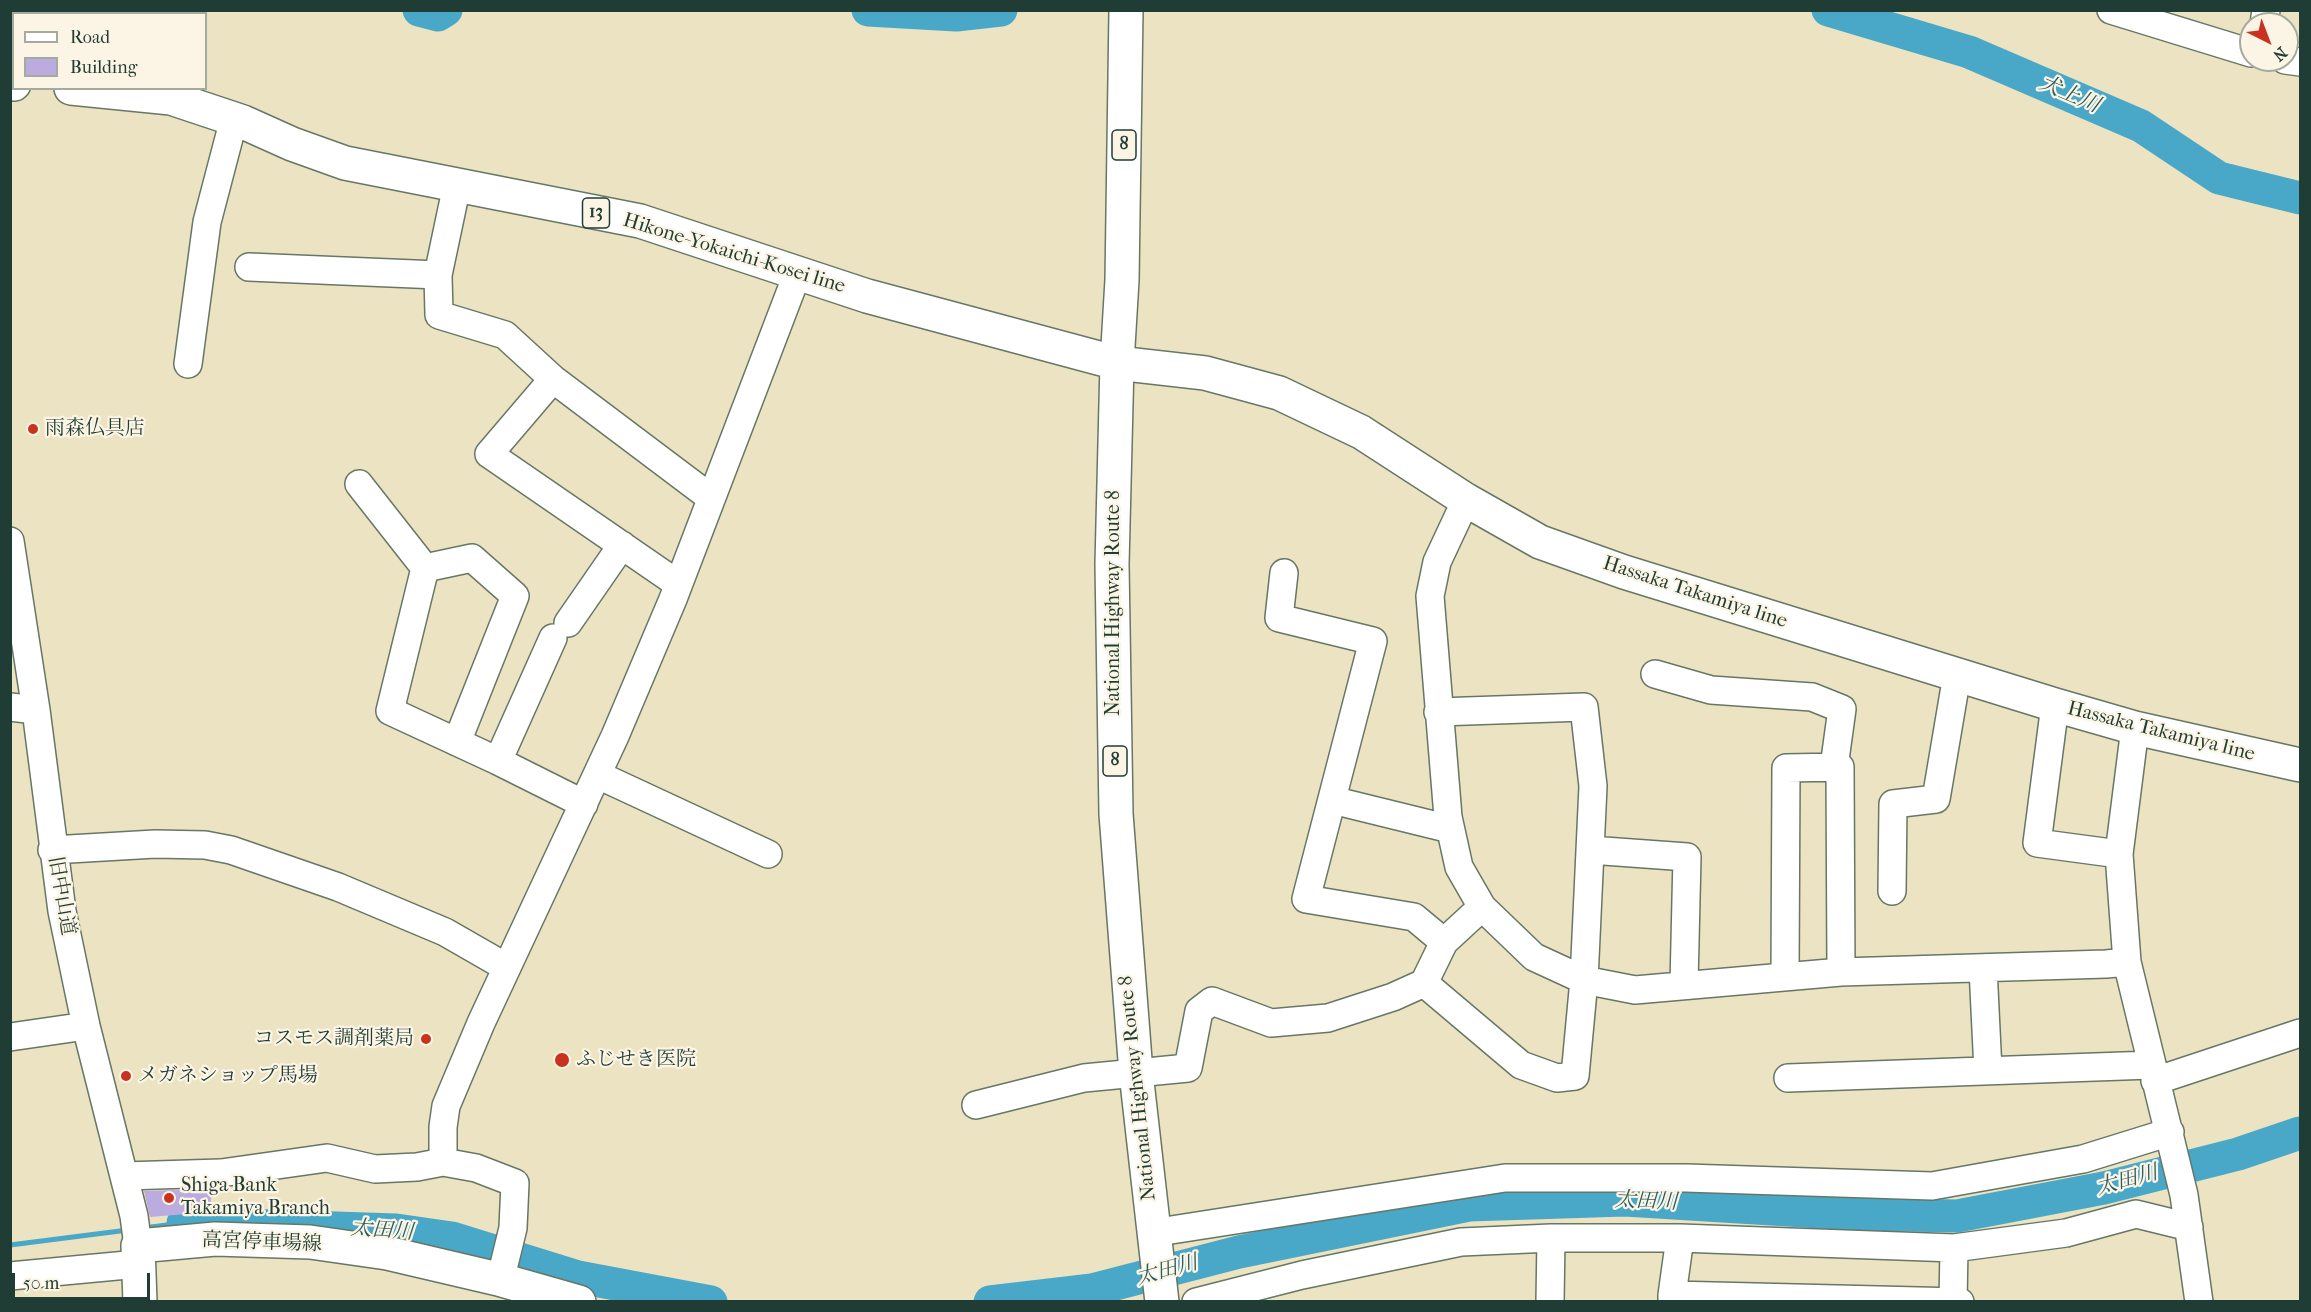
<!DOCTYPE html>
<meta charset="utf-8">
<style>
body{margin:0}
#map{position:relative;width:2311px;height:1312px;overflow:hidden;background:#ebe3c1;font-family:"IM FELL French Canon",serif}
canvas{display:block}
.frame{position:absolute;inset:0;border:12px solid #1f3d34;pointer-events:none}
.legend{position:absolute;left:12px;top:12px;width:195px;height:78px;box-sizing:border-box;background:#fcf5e5;border:2px solid #a4ab9e;margin:0;padding:8px 10px;list-style:none;font-size:18px;color:#1f3d34}
.legend li{display:flex;align-items:center;gap:12px;height:30px}
.legend b{width:30px;border:2px solid #a4ab9e}
.north{position:absolute;left:2239px;top:12px;width:60px;height:60px;box-sizing:border-box;background:#fcf5e5;border:2px solid #a4ab9e;border-radius:50%;rotate:138deg;font-size:16px;font-weight:700;line-height:24px;text-align:center;color:#1f3d34}
.north::after{content:'';display:block;margin:auto;width:21px;height:27px;background:#c8321e;clip-path:polygon(50% 0,100% 100%,50% 72%,0 100%)}
.scale{position:absolute;left:12px;top:1273px;width:138px;height:27px;box-sizing:border-box;border:3px solid #1f3d34;border-top:0;padding-left:8px;font-size:18px;line-height:21px;white-space:nowrap;color:#1f3d34;-webkit-text-stroke:4px #fcf5e5;paint-order:stroke}
</style>
<div id="map">
<canvas width="2311" height="1312"></canvas>
<div class="frame"></div>
<ul class="legend">
<li><b style="height:8px;background:#fff"></b>Road</li>
<li><b style="height:16px;background:#bbabdf"></b>Building</li>
</ul>
<div class="north">N</div>
<div class="scale">50 m</div>
</div>
<script>
const g = document.querySelector('canvas').getContext('2d');
g.lineJoin = 'round';
const shape = rows => new Path2D(rows.map(r => 'M' + r).join(''));
function trace(path, color, width, dash) { g.strokeStyle = color; g.lineWidth = width; g.lineCap = dash ? 'butt' : 'round'; g.setLineDash(dash || []); g.stroke(path); }
function fillPath(path, color) { g.fillStyle = color; g.fill(path, 'evenodd'); }
function label(font, color, halo, rows, align = 'center') {
  g.font = font + ' "IM FELL French Canon","Noto Serif JP",serif'; g.lineWidth = 4.5; g.setLineDash([]); g.textBaseline = 'middle'; g.strokeStyle = halo; g.fillStyle = color; for (const [text, x, y, turn = 0] of rows) {
    g.save(); g.translate(x, y); g.rotate((+turn || 0) * Math.PI / 180); g.textAlign = isNaN(turn) ? turn : align; if (halo) g.strokeText(text, 0, 0); g.fillText(text, 0, 0); g.restore();
  }
}
trace(shape([
 [143,1228,183,1223],
 [10,1245,128,1230]
]), '#49a7c8', 5);
trace(shape([
 [419,10,438,15,446,10],
 [868,10,956,15,1001,10],
 [1828,10,1969,52,2141,126,2219,178,2300,198],
 [183,1223,396,1230,452,1238,578,1277,711,1302],
 [990,1302,1092,1290,1239,1252,1469,1205,1625,1200,1853,1214,1957,1216,2104,1188,2238,1154,2300,1133]
]), '#49a7c8', 33);
fillPath(shape([
 [210,1189,212,1212,150,1217,144,1191]
]), '#bbabdf');
const minor = shape([
 [2111,10,2251,53],
 [2264,24,2266,10],
 [2285,60,2300,62],
 [249,267,438,275,457,185],
 [438,275,439,315,505,335,553,379,711,498],
 [188,364,207,222,234,119],
 [553,379,489,454,678,584],
 [359,484,425,568,390,711,498,761],
 [1466,500,1437,562,1430,596,1448,817,1459,867,1482,907,1534,957,1584,980,1635,990,1841,972,2106,964,2127,962],
 [10,541,36,710,62,911,86,1026,134,1216,138,1246],
 [425,568,472,558,515,596,457,742],
 [1284,573,1279,618,1373,641,1306,899,1414,917,1444,942,1424,983,1521,1065,1557,1078,1575,1076,1584,980,1593,786,1584,707,1438,712],
 [568,623,622,545],
 [553,638,498,761,584,804],
 [1655,674,1711,690,1812,697,1842,709,1834,767],
 [2055,705,2037,843,2119,854],
 [10,707,36,710],
 [2135,728,2119,854,2127,962,2184,1195,2199,1302],
 [598,775,768,854],
 [1332,800,1450,829],
 [52,850,155,844,205,845,231,850,338,887,445,932,506,967],
 [1590,850,1687,857,1684,984],
 [1892,891,1893,804,1936,799,1957,675],
 [1444,942,1482,907],
 [1983,968,1988,1071],
 [1785,976,1786,768,1840,767,1841,972],
 [10,1037,86,1026],
 [1788,1078,2151,1065],
 [2155,1081,2300,1033],
 [976,1105,1084,1078,1188,1068,1199,1011,1212,1001,1271,1023,1328,1018,1393,997,1424,983],
 [443,1162,443,1127,446,1106,481,1023,615,736,673,599,798,272],
 [124,1176,221,1173,327,1158,375,1169,417,1167,443,1162,476,1168,515,1183,513,1228,502,1273,498,1279],
 [1152,1233,1505,1178,1686,1178,1932,1186,2083,1159,2170,1132],
 [10,1276,138,1264],
 [1672,1295,1680,1238],
 [1196,1302,1302,1275,1461,1242,1551,1238,1680,1238,1954,1248,2066,1233,2136,1214,2189,1227],
 [1550,1302,1551,1238],
 [1672,1302,1672,1295,1960,1302],
 [1953,1302,1954,1248]
]);
const major = shape([
 [10,83,14,84],
 [71,88,171,98,243,122,292,144,345,163,640,221,867,296,1117,363,1205,373,1279,393,1361,432,1466,500,1540,542,1624,572,2055,705,2135,728,2300,765],
 [140,1302,138,1246,215,1239,310,1242,387,1253,498,1279,579,1302]
]);
const highway = shape([
 [1126,10,1122,280,1117,363,1112,564,1116,814,1136,1073,1162,1302]
]);
trace(minor, '#667765', 30);
trace(major, '#667765', 36);
trace(highway, '#667765', 36);
trace(minor, '#fff', 27);
trace(major, '#fff', 33);
trace(highway, '#fff', 33);
for (const [x, y, r, color] of [
 [33,429,6,"#c8321e"],
 [426,1039,6,"#c8321e"],
 [562,1060,8,"#c8321e"],
 [126,1076,6,"#c8321e"],
 [169,1198,6,"#c8321e"]
]) { const dot = new Path2D(); dot.arc(x, y, r, 0, 2 * Math.PI); g.fillStyle = color; g.fill(dot); trace(dot, '#fcf5e5', 2); }
for (const [x, y, w] of [
 [1124,145,24],
 [596,213,27],
 [1115,761,24]
]) { const box = new Path2D(); box.roundRect(x - w / 2, y - 15, w, 30, 4.5); g.fillStyle = '#fcf5e5'; g.fill(box); trace(box, '#1f3d34', 1.5); }
label('bold 18px', '#1f3d34', null, [
 ["8",1124,145],
 ["13",596,213],
 ["8",1115,761]
]);
label('20px', '#1f3d34', '#fcf5e5', [
 ["Hikone-Yokaichi-Kosei line",734,254,17],
 ["Hassaka Takamiya line",1695,593,18],
 ["National Highway Route 8",1114,603,-90],
 ["Hassaka Takamiya line",2161,732,14],
 ["旧中山道",61,896,80],
 ["National Highway Route 8",1138,1088,-96],
 ["高宮停車場線",262,1243,2]
]);
label('20px', '#1f3d34', '#fcf5e5', [
 ["雨森仏具店",45,429],
 ["コスモス調剤薬局",414,1039,"right"],
 ["ふじせき医院",576,1060],
 ["メガネショップ馬場",138,1076],
 ["Shiga Bank",181,1186],
 ["Takamiya Branch",181,1209]
], 'left');
label('italic 21px', '#2c5d60', '#fcf5e5', [
 ["犬上川",2069,95,23],
 ["太田川",2127,1181,-15],
 ["太田川",1646,1202,2],
 ["太田川",382,1231,4],
 ["太田川",1167,1271,-15]
]);
</script>
